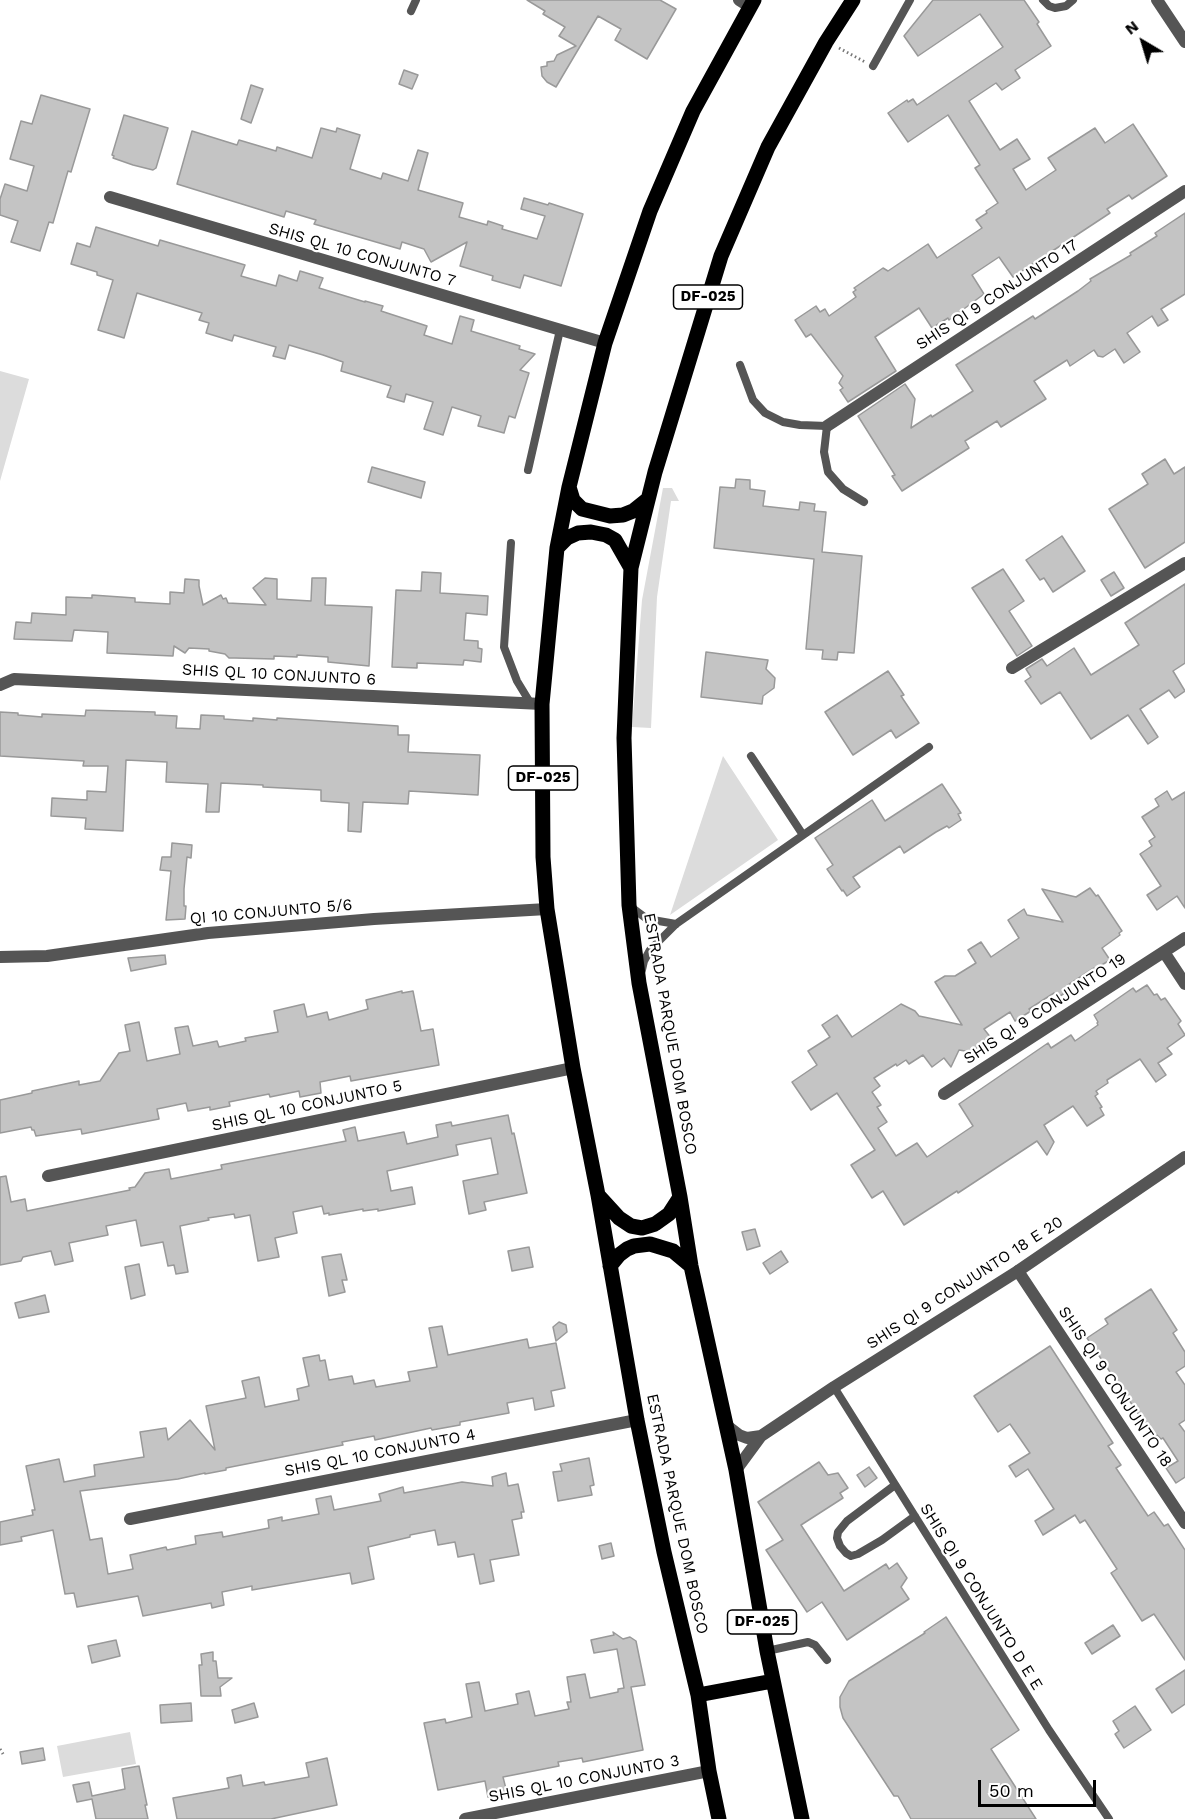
<!DOCTYPE html>
<style>
body{margin:0}
#map{position:relative;width:1185px;height:1819px;overflow:hidden;background:#fff;font-family:"Work Sans",sans-serif}
canvas{display:block}
.north{position:absolute;left:1113px;top:12px;width:60px;height:60px;-webkit-text-stroke:4px #fff;paint-order:stroke;rotate:322deg;font-size:16px;font-weight:700;line-height:24px;text-align:center;color:#000}
.north::after{content:'';display:block;margin:auto;width:21px;height:27px;background:#000;clip-path:polygon(50% 0,100% 100%,50% 72%,0 100%)}
.scale{position:absolute;left:978px;top:1780px;width:118px;height:27px;box-sizing:border-box;border:3px solid #000;border-top:0;padding-left:8px;font-size:18px;line-height:21px;white-space:nowrap;color:#000;-webkit-text-stroke:4px #fff;paint-order:stroke}
</style>
<div id="map">
<canvas width="1185" height="1819"></canvas>
<div class="north">N</div>
<div class="scale">50 m</div>
</div>
<script>
const g = document.querySelector('canvas').getContext('2d');
g.lineJoin = 'round';
function fillPath(path, color) { g.fillStyle = color; g.fill(path, 'evenodd'); }
const shape = rows => new Path2D(rows.map(r => 'M' + r).join(''));
function trace(path, color, width, dash) { g.strokeStyle = color; g.lineWidth = width; g.lineCap = dash ? 'butt' : 'round'; g.setLineDash(dash || []); g.stroke(path); }
function label(font, color, halo, rows, align = 'center') {
  g.font = font + ' "Work Sans",sans-serif'; g.lineWidth = 4.5; g.setLineDash([]); g.textBaseline = 'middle'; g.strokeStyle = halo; g.fillStyle = color; for (const [text, x, y, turn = 0] of rows) {
    g.save(); g.translate(x, y); g.rotate((+turn || 0) * Math.PI / 180); g.textAlign = isNaN(turn) ? turn : align; if (halo) g.strokeText(text, 0, 0); g.fillText(text, 0, 0); g.restore();
  }
}
fillPath(shape([
 [0,371,29,379,0,481],
 [663,488,672,488,679,501,671,501,657,597,651,728,632,727,642,600],
 [723,756,778,840,670,915],
 [130,1732,136,1764,63,1777,57,1746]
]), '#dcdcdc');
const building = shape([
 [527,0,660,0,676,9,647,59,615,40,621,29,598,16,556,87,547,82,542,76,541,67,547,66,547,62,554,61,557,55,576,46,559,36,565,27,543,14,545,11,527,0],
 [933,0,1024,0,1039,22,1037,24,1051,46,1015,70,1020,78,1002,90,996,83,969,101,1000,150,1017,139,1030,159,1013,169,1026,190,1056,170,1048,158,1095,128,1105,143,1133,124,1167,176,1132,199,1129,195,1107,209,1110,213,1013,277,999,257,972,275,984,294,949,320,948,318,932,328,919,308,875,337,896,371,848,402,840,390,843,388,839,383,843,376,811,334,806,337,795,320,816,306,820,312,825,309,829,316,856,297,853,292,856,290,854,288,883,268,888,271,928,244,937,258,982,228,976,220,987,213,986,211,998,203,975,168,980,165,948,115,908,142,888,113,907,100,908,102,913,99,917,105,1003,47,980,14,918,56,904,36,933,0],
 [404,70,418,75,412,89,399,84,404,70],
 [251,85,263,89,251,123,241,119,251,85],
 [41,95,90,109,71,172,68,171,53,223,49,222,40,251,11,242,18,221,0,215,0,199,5,184,27,191,34,166,10,159,21,121,32,124,41,95],
 [124,115,168,128,156,168,153,170,133,165,113,158,114,156,112,155,124,115],
 [321,128,336,132,337,128,360,135,350,169,381,179,383,173,408,181,418,150,428,153,418,190,463,203,459,217,487,225,488,221,503,226,502,229,537,239,545,216,521,209,524,198,548,205,549,203,583,214,561,286,524,275,520,288,492,280,493,276,460,266,467,242,431,262,424,249,402,242,400,249,314,224,316,220,286,211,284,217,177,184,192,131,237,145,239,140,276,151,277,147,312,158,321,128],
 [1185,213,1185,294,1161,309,1168,320,1158,326,1152,316,1127,333,1140,352,1124,363,1115,349,1103,357,1098,356,1094,350,1070,366,1067,360,1034,381,1046,399,1001,427,997,421,965,441,969,448,902,491,892,476,895,475,858,416,905,384,915,399,911,428,931,415,932,417,973,391,956,365,1033,316,1035,319,1078,291,1091,281,1090,279,1131,255,1130,253,1157,236,1155,233,1185,213],
 [96,227,158,246,160,240,245,265,241,276,276,286,279,275,297,281,300,271,323,278,319,288,365,302,365,301,383,306,381,311,427,326,424,335,452,344,460,316,474,320,471,331,520,346,519,349,535,354,520,370,529,373,515,418,509,416,504,433,478,426,481,416,452,407,443,435,424,429,433,402,406,394,404,402,387,397,391,386,341,371,343,362,323,355,289,345,285,359,273,356,276,347,234,335,232,341,206,333,209,323,199,320,202,313,137,293,124,338,98,330,113,280,97,275,97,272,71,264,77,243,90,247,96,227],
 [1165,459,1174,474,1185,467,1185,542,1145,568,1109,509,1148,484,1142,474,1165,459],
 [372,467,425,482,421,498,368,482,372,467],
 [736,479,750,480,750,489,765,491,763,506,799,510,800,502,815,504,814,511,826,512,822,552,862,556,854,653,838,652,837,660,822,659,823,650,806,649,814,559,714,548,720,487,735,488,736,479],
 [1062,536,1085,571,1053,592,1044,578,1040,580,1026,560,1062,536],
 [1003,569,1024,601,1009,611,1032,646,1017,656,972,588,1003,569],
 [422,572,441,573,440,593,488,596,487,615,466,613,464,640,478,641,478,648,482,649,481,662,464,660,463,665,417,663,417,668,392,667,396,590,421,591,422,572],
 [1114,572,1124,588,1111,596,1101,580,1114,572],
 [265,578,277,579,277,599,311,601,312,578,326,578,325,605,372,607,369,666,328,662,328,657,297,655,297,657,274,656,274,659,235,658,229,658,225,654,209,651,209,649,189,648,185,653,174,646,173,656,107,653,108,632,74,630,72,641,14,639,16,622,31,623,32,613,66,615,66,597,92,598,92,595,135,598,135,602,170,604,170,592,184,593,185,579,199,580,199,586,203,605,221,595,223,599,226,598,228,603,266,605,253,588,265,578],
 [1185,584,1185,663,1173,671,1185,691,1175,698,1169,690,1140,709,1158,737,1148,744,1128,715,1091,739,1060,692,1041,704,1025,681,1031,677,1026,669,1042,659,1047,666,1074,648,1091,675,1139,645,1125,623,1185,584],
 [706,652,768,660,766,669,775,678,774,688,763,696,762,704,701,697,706,652],
 [888,671,904,695,901,696,919,723,896,738,891,730,853,755,825,712,888,671],
 [86,710,155,712,155,715,177,716,176,728,200,729,201,715,224,716,224,719,253,721,253,718,277,720,277,718,398,726,398,735,409,735,408,752,480,755,478,795,409,791,408,804,363,802,361,832,348,831,349,803,321,801,321,790,263,787,263,785,221,783,219,812,206,812,208,784,166,782,167,762,126,760,123,831,85,829,86,818,51,816,52,798,87,800,87,791,106,792,108,766,83,766,84,761,0,756,0,712,18,713,18,715,42,717,42,714,85,716,86,710],
 [942,784,961,813,958,814,961,820,949,828,947,826,936,832,904,853,900,846,853,877,860,887,847,896,843,890,842,891,827,869,833,865,815,838,872,800,885,821,942,784],
 [1167,791,1172,800,1185,792,1185,908,1177,896,1157,910,1147,895,1161,886,1140,854,1152,846,1149,841,1155,837,1142,817,1159,806,1155,799,1167,791],
 [172,843,192,845,191,858,187,857,184,889,184,906,186,906,185,919,166,920,171,871,160,870,162,857,171,857,172,843],
 [1090,888,1096,896,1098,895,1122,931,1119,933,1120,935,1102,948,1110,960,1095,969,1094,968,1068,985,1071,989,1057,998,1054,993,1029,1009,1031,1011,1015,1021,1010,1012,984,1029,991,1038,971,1052,959,1050,951,1067,944,1058,932,1067,923,1055,909,1064,906,1060,897,1066,896,1064,874,1078,880,1086,872,1092,881,1105,877,1107,887,1122,878,1128,896,1156,917,1143,927,1157,973,1126,959,1104,1048,1043,1051,1048,1071,1035,1075,1041,1098,1025,1097,1023,1098,1022,1094,1015,1133,988,1136,992,1147,985,1154,995,1157,994,1161,1000,1165,998,1181,1021,1178,1024,1185,1035,1167,1048,1172,1054,1158,1063,1166,1075,1156,1082,1140,1059,1107,1080,1108,1083,1096,1091,1098,1094,1095,1096,1102,1107,1100,1108,1104,1115,1087,1126,1073,1106,1044,1125,1054,1142,1047,1155,1037,1141,958,1193,957,1191,904,1225,883,1191,872,1198,851,1165,875,1150,837,1093,811,1110,792,1082,817,1065,808,1051,830,1037,822,1025,837,1015,852,1037,901,1004,915,1011,919,1016,962,1025,935,982,945,976,955,976,976,963,968,950,981,942,991,957,1019,938,1008,920,1024,909,1027,915,1063,922,1042,889,1076,897,1090,888],
 [165,955,166,964,131,971,128,958,165,955],
 [402,991,402,993,413,991,421,1031,433,1029,439,1065,351,1081,350,1076,320,1082,321,1093,300,1097,299,1091,270,1097,269,1094,229,1102,230,1106,210,1110,210,1107,188,1111,186,1103,157,1109,159,1119,82,1134,81,1129,36,1136,34,1130,32,1130,31,1127,0,1133,0,1100,32,1093,32,1091,79,1081,79,1085,100,1081,119,1053,130,1051,125,1025,139,1022,147,1061,180,1054,175,1028,188,1026,193,1046,217,1041,219,1047,246,1041,245,1038,278,1032,274,1011,304,1004,307,1017,327,1012,329,1020,368,1009,366,1000,402,991],
 [508,1115,512,1134,514,1133,527,1193,484,1202,486,1210,469,1214,463,1181,498,1174,491,1138,456,1145,458,1155,387,1171,391,1191,412,1187,415,1204,378,1211,378,1209,363,1211,363,1209,329,1215,329,1213,324,1214,322,1206,293,1212,297,1233,275,1238,279,1257,258,1261,250,1215,235,1218,234,1214,208,1218,209,1220,180,1226,188,1272,176,1274,174,1265,168,1266,163,1242,141,1246,136,1220,106,1226,108,1235,69,1243,73,1261,55,1265,51,1251,23,1257,21,1261,0,1265,0,1177,6,1176,11,1202,25,1199,27,1211,130,1190,129,1188,135,1187,145,1173,169,1169,171,1179,222,1169,221,1165,346,1141,343,1130,355,1127,358,1141,404,1132,407,1144,438,1137,436,1125,451,1122,452,1126,508,1115],
 [755,1229,760,1246,747,1250,742,1232,755,1229],
 [529,1247,533,1267,512,1271,508,1251,529,1247],
 [781,1251,788,1262,770,1274,763,1263,781,1251],
 [341,1254,347,1280,342,1280,345,1292,329,1296,322,1257,341,1254],
 [139,1264,145,1295,131,1299,125,1267,139,1264],
 [1151,1289,1177,1330,1173,1333,1185,1352,1185,1366,1176,1372,1185,1385,1185,1420,1179,1424,1185,1432,1185,1477,1176,1483,1166,1468,1178,1461,1163,1438,1161,1439,1157,1435,1154,1437,1087,1338,1108,1324,1105,1319,1151,1289],
 [45,1295,49,1312,19,1318,15,1303,45,1295],
 [559,1322,566,1325,567,1332,556,1341,553,1327,559,1322],
 [442,1326,448,1355,527,1339,529,1348,556,1343,565,1388,551,1391,554,1406,535,1410,533,1398,507,1403,509,1413,460,1422,460,1425,432,1430,431,1428,375,1440,374,1436,342,1442,343,1445,236,1466,226,1468,226,1470,205,1474,205,1473,178,1479,80,1491,90,1540,102,1538,108,1574,133,1569,130,1555,166,1547,167,1550,196,1544,195,1536,222,1532,223,1537,269,1528,268,1520,282,1517,282,1521,319,1514,316,1499,331,1496,334,1510,381,1501,379,1494,403,1487,404,1493,462,1482,493,1486,492,1477,506,1473,508,1486,518,1484,524,1512,521,1512,522,1518,512,1520,519,1555,490,1560,494,1581,480,1584,474,1554,458,1557,455,1542,438,1545,435,1530,410,1535,410,1537,368,1547,374,1579,352,1584,350,1573,252,1590,252,1586,222,1592,224,1605,212,1608,211,1603,143,1616,138,1596,77,1607,74,1593,65,1594,53,1530,21,1537,22,1541,0,1545,0,1522,33,1515,32,1510,35,1510,26,1466,59,1459,64,1482,95,1476,94,1465,144,1457,140,1432,166,1428,168,1440,190,1420,215,1450,206,1406,246,1398,242,1381,259,1377,265,1407,299,1400,297,1389,309,1386,303,1358,319,1355,320,1361,325,1360,329,1380,352,1376,354,1384,374,1380,376,1387,410,1381,408,1372,437,1367,429,1328,442,1326],
 [1050,1346,1113,1443,1108,1446,1121,1465,1116,1468,1148,1516,1154,1512,1164,1526,1168,1524,1185,1550,1185,1660,1154,1614,1142,1621,1111,1573,1117,1569,1085,1520,1080,1523,1075,1515,1043,1535,1035,1521,1054,1509,1028,1469,1016,1477,1009,1466,1030,1453,1010,1424,998,1432,974,1396,1050,1346],
 [589,1458,594,1485,590,1486,592,1495,558,1501,553,1472,562,1471,560,1464,589,1458],
 [819,1462,828,1475,838,1473,848,1488,840,1493,843,1498,801,1525,844,1591,886,1564,889,1569,897,1563,907,1578,901,1587,909,1599,847,1640,822,1602,807,1612,766,1550,783,1540,758,1502,819,1462],
 [869,1467,877,1478,865,1487,857,1475,869,1467],
 [611,1543,614,1556,602,1559,599,1546,611,1543],
 [946,1617,1019,1730,991,1749,1036,1819,911,1819,898,1796,894,1796,843,1718,840,1707,840,1697,849,1681,925,1633,924,1632,946,1617],
 [1113,1625,1120,1636,1092,1654,1085,1643,1113,1625],
 [613,1632,623,1639,630,1637,636,1641,645,1685,631,1687,643,1750,583,1762,582,1758,558,1762,559,1766,503,1777,507,1793,488,1797,485,1781,438,1790,424,1723,445,1719,446,1723,472,1717,466,1684,479,1682,485,1711,518,1704,516,1694,529,1691,535,1716,569,1709,567,1702,571,1702,567,1677,585,1674,590,1698,618,1692,618,1689,624,1688,617,1649,594,1653,591,1640,614,1635,613,1632],
 [116,1640,120,1656,92,1663,88,1646,116,1640],
 [213,1652,213,1661,216,1661,218,1678,232,1678,220,1687,221,1696,201,1696,199,1665,202,1665,201,1654,213,1652],
 [1185,1670,1185,1704,1172,1713,1156,1689,1185,1670],
 [191,1703,192,1721,161,1723,160,1705,191,1703],
 [254,1703,258,1717,235,1723,232,1710,254,1703],
 [1135,1706,1151,1730,1124,1748,1115,1734,1119,1731,1113,1721,1135,1706],
 [43,1748,45,1760,22,1764,20,1752,43,1748],
 [327,1758,337,1805,271,1819,177,1819,173,1798,229,1788,227,1778,241,1775,243,1786,264,1782,265,1785,309,1777,306,1763,327,1758],
 [139,1766,147,1805,145,1805,148,1819,96,1819,92,1799,77,1802,73,1785,89,1782,92,1796,125,1789,122,1769,139,1766]
]);
fillPath(building, '#c4c4c4');
trace(building, '#999', 1.5);
trace(shape([
 [839,48,865,62],
 [0,1749,3,1754]
]), '#777', 3, [1.5, 3]);
trace(shape([
 [1043,0,1049,6,1055,8,1066,6,1073,0],
 [411,11,416,0],
 [873,66,910,0],
 [740,365,753,400,765,413,783,422,800,425,827,426,824,452,828,472,843,489,864,502],
 [528,470,560,330],
 [511,543,504,647,517,681,531,704],
 [751,756,803,835],
 [631,907,647,919,676,924],
 [642,970,644,961,650,950,676,924,929,747],
 [834,1387,1049,1730,1109,1819],
 [895,1485,847,1521,838,1532,837,1538,840,1546,846,1553,851,1556,858,1554,882,1540,915,1516],
 [767,1651,808,1642,815,1645,827,1660]
]), '#555', 8);
trace(shape([
 [739,0,750,7],
 [110,197,605,343],
 [827,426,1185,191],
 [1012,668,1185,563],
 [0,685,14,679,542,704],
 [1164,952,1185,984],
 [0,957,47,956,208,933,374,919,547,909],
 [944,1094,1185,938],
 [48,1176,573,1068],
 [1018,1271,1185,1523],
 [130,1519,637,1420],
 [465,1819,709,1771]
]), '#555', 12);
trace(shape([
 [1157,0,1185,42],
 [726,1425,739,1435,747,1438,761,1436],
 [736,1470,761,1436,834,1387,1018,1271,1185,1157]
]), '#555', 12);
trace(shape([
 [569,487,573,500,582,509,610,516,623,515,633,511,648,499],
 [557,548,567,538,578,533,591,532,606,535,615,540,631,568],
 [598,1195,619,1218,631,1226,642,1228,655,1224,669,1214,680,1197],
 [610,1266,619,1255,627,1249,634,1246,650,1244,673,1251,691,1266],
 [698,1695,773,1681],
 [719,1819,709,1771,698,1695,664,1552,637,1420,598,1195,573,1068,547,909,543,857,542,704,557,548,569,487,605,343,650,211,693,111,754,0],
 [802,1819,767,1651,736,1470,691,1266,680,1197,639,983,629,905,624,738,631,568,655,472,721,256,768,147,826,42,853,0]
]), '#000', 15);
for (const [x, y, w] of [
 [708,297,69],
 [543,778,69],
 [762,1622,69]
]) { const box = new Path2D(); box.roundRect(x - w / 2, y - 12, w, 24, 4.5); g.fillStyle = '#fff'; g.fill(box); trace(box, '#000', 1.5); }
label('bold 15px', '#000', null, [
 ["DF-025",708,297],
 ["DF-025",543,778],
 ["DF-025",762,1622]
]);
label('16px', '#000', '#fff', [
 ["SHIS QL 10 CONJUNTO 7",362,255,16],
 ["SHIS QI 9 CONJUNTO 17",997,295,-33],
 ["SHIS QL 10 CONJUNTO 6",279,675,3],
 ["QI 10 CONJUNTO 5/6",271,912,-5],
 ["SHIS QI 9 CONJUNTO 19",1045,1009,-33],
 ["ESTRADA PARQUE DOM BOSCO",670,1034,80],
 ["SHIS QL 10 CONJUNTO 5",307,1106,-12],
 ["SHIS QI 9 CONJUNTO 18 E 20",965,1283,-33],
 ["SHIS QI 9 CONJUNTO 18",1115,1387,56],
 ["SHIS QL 10 CONJUNTO 4",380,1453,-11],
 ["ESTRADA PARQUE DOM BOSCO",677,1514,78],
 ["SHIS QI 9 CONJUNTO D E E",981,1597,58],
 ["SHIS QL 10 CONJUNTO 3",584,1779,-11]
]);
</script>
